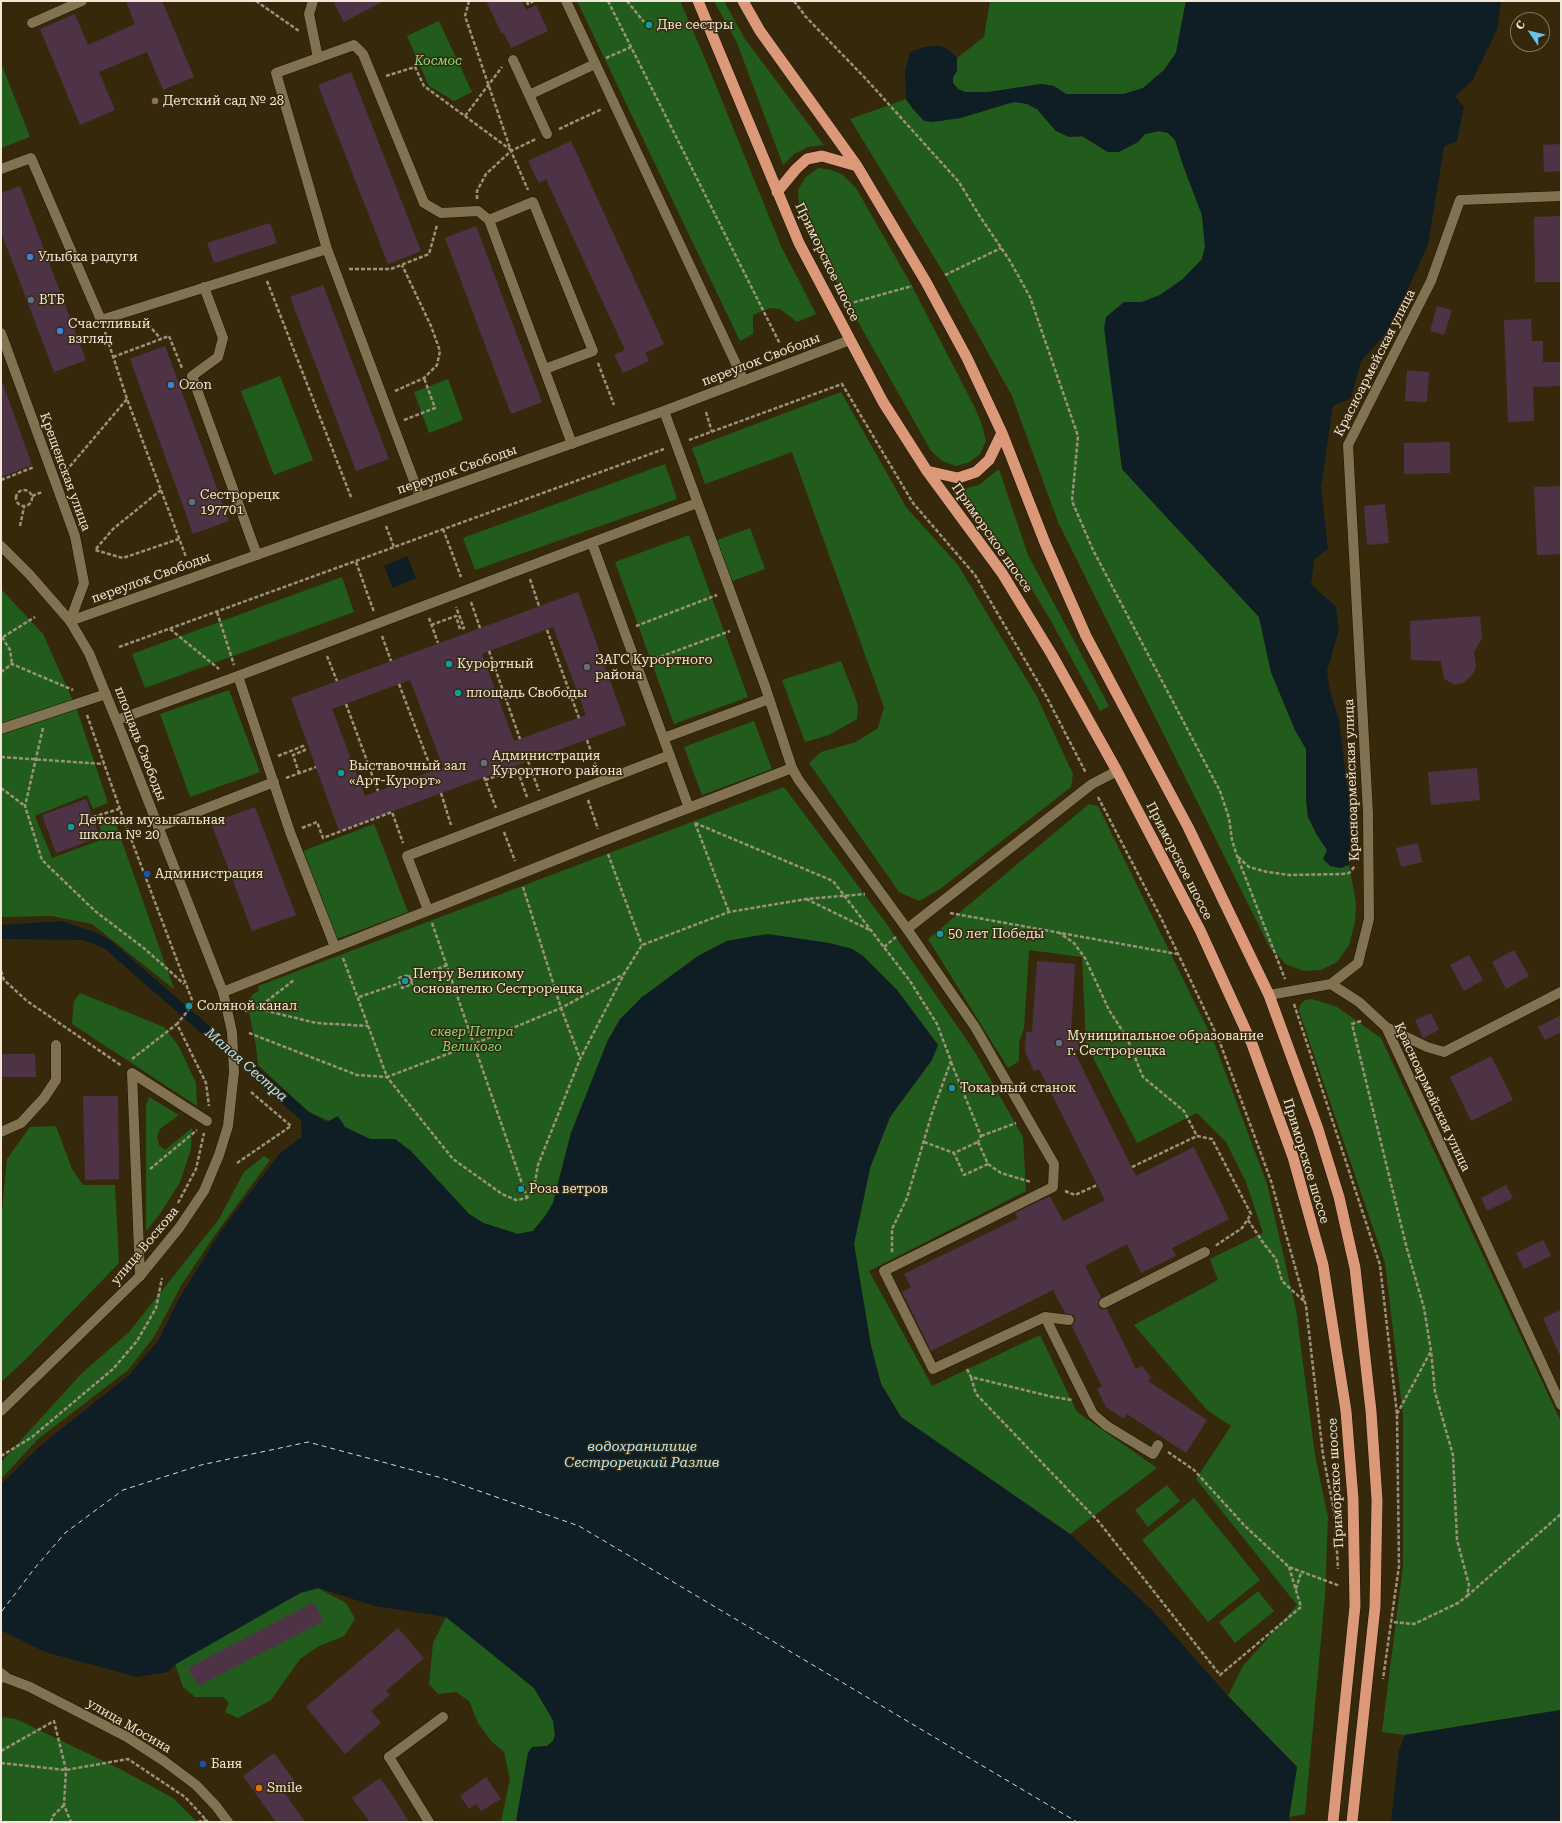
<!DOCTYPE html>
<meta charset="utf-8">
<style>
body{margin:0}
#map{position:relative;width:1562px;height:1823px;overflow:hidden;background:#36290b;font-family:"Roboto Serif",serif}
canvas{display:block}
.frame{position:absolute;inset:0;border:2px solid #f1e8d7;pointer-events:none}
.north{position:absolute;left:1510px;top:12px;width:40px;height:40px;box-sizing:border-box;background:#36290b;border:1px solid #81755d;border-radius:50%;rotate:305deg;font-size:11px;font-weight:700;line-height:16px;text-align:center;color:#f1e8d7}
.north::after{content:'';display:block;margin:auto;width:14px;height:18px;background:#69c3f1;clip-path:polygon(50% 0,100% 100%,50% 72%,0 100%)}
</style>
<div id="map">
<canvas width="1562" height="1823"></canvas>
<div class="frame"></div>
<div class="north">С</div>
</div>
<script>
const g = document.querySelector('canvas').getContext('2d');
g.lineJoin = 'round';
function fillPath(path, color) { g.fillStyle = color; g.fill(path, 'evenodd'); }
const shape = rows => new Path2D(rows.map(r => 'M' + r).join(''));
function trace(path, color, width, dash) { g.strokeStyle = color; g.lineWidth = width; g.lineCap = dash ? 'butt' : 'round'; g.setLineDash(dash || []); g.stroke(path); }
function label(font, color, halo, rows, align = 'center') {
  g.font = font + ' "Roboto Serif",serif'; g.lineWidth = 3; g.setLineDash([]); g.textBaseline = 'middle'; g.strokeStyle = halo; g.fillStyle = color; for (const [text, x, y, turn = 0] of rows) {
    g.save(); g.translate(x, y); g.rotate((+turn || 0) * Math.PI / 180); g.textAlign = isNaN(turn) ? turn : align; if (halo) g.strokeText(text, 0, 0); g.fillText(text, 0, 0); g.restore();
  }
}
fillPath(shape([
 [577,1,680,1,706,61,781,246,816,314,797,322,780,309,770,308,753,315,753,334,740,341],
 [714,1,724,1,745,39,824,145,808,147,794,154,783,165,737,43],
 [990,1,1186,1,1176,53,1164,70,1143,88,1124,94,1066,94,1054,86,1041,84,989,92,965,92,958,89,953,83,953,77,957,71,957,58,984,37],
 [439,21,472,92,454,101,429,86,407,36],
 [1,63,30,137,1,148],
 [906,99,913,109,1015,102,1027,104,1037,109,1056,131,1077,137,1082,136,1108,152,1138,142,1145,134,1159,131,1168,133,1175,140,1184,168,1202,215,1205,247,1202,259,1183,279,1160,295,1142,302,1124,302,1122,469,1259,617,1271,672,1295,730,1306,749,1306,799,1308,817,1317,835,1340,868,1349,865,1356,903,1355,922,1349,945,1337,962,1321,970,1304,971,1287,965,1270,948,1058,522,1012,396,945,275,850,119],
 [818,168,831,170,843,175,856,188,912,286,975,408,982,425,986,441,980,454,970,462,956,466,942,461,931,451,848,304,812,235,799,204,798,190,805,178],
 [280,376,313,460,274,475,241,391],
 [448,379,463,420,429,433,414,392],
 [841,392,906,507,958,565,1037,697,1073,774,1071,787,940,889,919,901,899,892,809,763,821,752,856,742,878,728,884,707,792,452,705,484,692,448],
 [665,464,677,499,475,570,463,538],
 [999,469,1028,555,1109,706,1100,711,1050,619,1015,562,959,490,979,485],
 [750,528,765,569,730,582,715,541],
 [689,535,748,697,674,724,615,562],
 [342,577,354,612,145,688,132,654],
 [1,589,43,634,77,710,108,803,93,809,87,795,35,816,52,858,103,839,99,824,114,819,174,989,92,924,52,916,1,917],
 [841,661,858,705,857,719,829,735,805,742,782,680],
 [229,690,260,772,190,797,160,714],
 [754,721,772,769,702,795,684,747],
 [784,787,886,923,975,1052,1023,1137,1026,1191,869,1271,932,1386,1040,1335,1077,1412,1157,1468,1070,1534,901,1417,881,1384,871,1346,854,1244,870,1168,890,1117,931,1060,938,1045,897,990,863,956,852,949,829,943,755,936,727,941,698,956,641,998,608,1040,571,1133,553,1203,546,1215,533,1231,518,1234,483,1223,469,1214,411,1152,395,1139,370,1139,309,1112,258,1065,256,1046,248,1007,249,1000,253,994,259,991,258,986],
 [1089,804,1098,806,1214,1042,1267,1184,1296,1310,1315,1455,1328,1517,1325,1596,1305,1814,1289,1817,1297,1767,1228,1696,1243,1666,1297,1605,1196,1479,1231,1426,1207,1410,1134,1325,1218,1280,1210,1259,1263,1233,1246,1182,1226,1142,1197,1113,1137,1143,1086,1044,1082,957,1029,950,1024,1028,1019,1042,1019,1061,1008,1068,928,939],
 [374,824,408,912,337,939,303,851],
 [80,993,164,1027,178,1045,196,1083,197,1106,72,1024,74,1001],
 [1312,999,1337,1007,1381,1038,1561,1422,1561,1710,1405,1735,1382,1732,1403,1566,1403,1415,1385,1263,1299,1011,1300,1005,1305,1000],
 [149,1097,179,1115,160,1129,157,1137,159,1145,165,1150,192,1128,191,1149,180,1182,160,1214,146,1231,146,1107],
 [56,1126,72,1169,83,1185,115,1185,119,1263,24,1361,1,1382,1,1221,7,1159,30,1127],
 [264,1156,270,1160,217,1232,182,1284,154,1337,128,1370,38,1439,1,1479,2,1461,82,1373,129,1332,219,1219,244,1172],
 [1167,1485,1180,1501,1148,1527,1135,1510],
 [1194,1498,1260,1580,1208,1622,1142,1540],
 [318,1588,346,1603,355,1619,344,1636,319,1646,300,1659,271,1700,238,1718,225,1712,229,1703,223,1697,195,1697,183,1687,175,1664,300,1593],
 [1258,1591,1274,1611,1235,1643,1219,1622],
 [446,1617,534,1688,553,1720,555,1735,553,1741,547,1746,533,1747,528,1753,516,1822,501,1822,510,1779,504,1752,491,1741,478,1723,469,1701,456,1692,438,1694,429,1684,433,1643],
 [1,1717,16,1719,120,1769,173,1798,197,1822,13,1822,10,1820,8,1822,1,1822]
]), '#225c1d');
fillPath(shape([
 [1186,1,1501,1,1497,30,1472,81,1455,96,1464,107,1457,141,1444,147,1428,245,1389,330,1361,361,1351,398,1333,406,1321,488,1328,549,1314,560,1311,584,1336,607,1339,630,1327,671,1330,692,1339,719,1347,786,1353,799,1354,814,1351,825,1352,855,1349,865,1340,868,1330,866,1323,859,1327,850,1317,835,1308,817,1306,799,1306,749,1295,730,1271,672,1259,617,1122,469,1104,328,1106,317,1124,302,1142,302,1160,295,1183,279,1202,259,1205,247,1202,215,1184,168,1175,140,1168,133,1159,131,1145,134,1138,142,1119,152,1108,152,1082,136,1069,137,1056,131,1037,109,1027,104,1015,102,1007,104,961,118,933,122,924,121,913,109,906,99,905,71,910,52,924,47,940,46,949,50,957,58,957,71,953,77,953,83,958,89,965,92,989,92,1041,84,1054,86,1066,94,1124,94,1143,88,1164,70,1176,53],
 [407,556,416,578,393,588,384,566],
 [62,921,94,932,110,940,309,1112,327,1122,338,1116,345,1127,370,1139,395,1139,411,1151,469,1214,483,1223,518,1234,533,1231,546,1215,553,1203,571,1133,608,1040,620,1019,641,998,698,956,727,941,755,936,768,934,829,943,852,949,863,956,897,990,938,1045,932,1060,890,1117,870,1168,854,1244,871,1346,881,1384,901,1417,1070,1534,1151,1609,1228,1696,1297,1767,1289,1817,1289,1822,516,1822,528,1753,532,1747,547,1746,553,1741,555,1735,553,1720,534,1688,446,1617,375,1606,318,1588,300,1593,176,1664,168,1672,137,1677,45,1652,1,1630,1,1484,40,1446,129,1375,158,1341,178,1300,220,1232,280,1153,302,1137,301,1120,105,949,94,944,82,940,1,939,1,925],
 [1561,1710,1561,1822,1391,1822,1399,1750,1405,1735]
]), '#0e1e24');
fillPath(shape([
 [213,1027,255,1063,256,1084,215,1049]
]), '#36290b');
trace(shape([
 [2,1611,34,1569,65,1533,123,1490,201,1465,308,1442,442,1478,579,1526,1077,1822]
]), '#b3e7ff', 1, [5, 4]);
fillPath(shape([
 [126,1,162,1,194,77,163,90,147,52,99,72,115,110,80,125,40,29,75,14,88,45,135,24],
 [333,1,384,1,344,22],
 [486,1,522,1,526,10,536,5,548,31,511,48,504,33,502,34],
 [351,72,421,251,388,264,318,85],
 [571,141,664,344,645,353,649,361,623,373,614,355,625,350,546,179,539,183,528,161],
 [1561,144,1561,171,1544,172,1543,145],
 [20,186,86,360,54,372,1,232,1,193],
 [1561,216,1561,282,1535,282,1534,217],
 [270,223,277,243,214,263,207,243],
 [476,226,542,402,511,414,445,238],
 [323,285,389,459,356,471,290,297],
 [1437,306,1452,310,1444,335,1430,331],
 [1531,319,1532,341,1543,341,1543,362,1561,362,1561,386,1533,387,1534,421,1508,422,1504,320],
 [165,346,229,521,193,534,130,359],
 [1407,370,1429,372,1427,402,1405,401],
 [1,384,3,384,32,465,1,477],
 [1450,442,1450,473,1404,474,1404,443],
 [1561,486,1561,554,1537,555,1534,487],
 [1385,504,1389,543,1367,545,1364,506],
 [578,592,626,725,339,831,291,698],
 [553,627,586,715,514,741,482,654],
 [410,680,443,767,365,796,332,709],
 [1480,616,1482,638,1474,652,1476,667,1473,674,1465,682,1455,685,1444,679,1441,661,1411,660,1410,621],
 [1477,768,1480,800,1431,805,1428,772],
 [86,799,100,837,56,853,42,815],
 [255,807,296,915,252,931,211,823],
 [1418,843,1422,862,1401,867,1396,848],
 [1514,950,1529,976,1506,989,1492,962],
 [1469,955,1483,980,1464,991,1450,965],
 [1037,961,1075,964,1071,1034,1076,1035,1079,1049,1074,1051,1136,1176,1194,1147,1229,1219,1172,1248,1176,1256,1141,1273,1127,1244,1085,1266,1101,1297,1098,1300,1098,1306,1101,1309,1107,1309,1136,1369,1142,1366,1151,1377,1148,1381,1207,1420,1186,1453,1127,1414,1124,1419,1106,1407,1097,1389,1102,1386,1072,1326,1075,1321,1075,1317,1073,1315,1065,1313,1053,1290,931,1351,902,1292,911,1287,904,1274,1018,1218,1015,1213,1050,1196,1063,1221,1105,1200,1039,1069,1034,1071,1025,1052,1026,1032,1032,1032],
 [1431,1013,1439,1030,1423,1038,1415,1020],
 [1561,1015,1561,1032,1545,1040,1538,1027],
 [1,1054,35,1054,36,1077,1,1077],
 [1491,1056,1513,1100,1471,1121,1450,1077],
 [83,1096,118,1096,119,1179,85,1180],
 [1506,1185,1513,1198,1487,1211,1481,1198],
 [1543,1240,1551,1256,1524,1269,1516,1253],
 [1561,1310,1561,1358,1543,1318],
 [314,1602,324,1621,198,1686,188,1668],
 [398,1628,424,1658,386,1691,390,1695,371,1711,381,1723,345,1754,306,1707],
 [274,1753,296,1783,284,1792,305,1822,276,1822,243,1776],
 [486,1777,501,1799,481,1811,476,1804,469,1809,460,1796],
 [380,1778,391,1793,409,1822,370,1822,352,1798]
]), '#4e3347');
const service = shape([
 [313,1,309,14,318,58],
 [32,23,82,1],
 [513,60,547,134],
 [529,95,595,64],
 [1,169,31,158,101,320,327,249],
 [204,287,223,338,218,357,192,376,257,555],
 [545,369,593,351,533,202,489,220,572,444],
 [664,411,765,686,792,768,798,779,907,929,975,1027,1054,1164,1053,1187,884,1271,933,1369,1045,1317,1069,1320],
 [420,497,327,249,276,73,354,45,363,54,424,203,441,213,478,211,489,220],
 [592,543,689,808],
 [117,720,238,676],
 [1,729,106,694],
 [664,738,769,699],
 [158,827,274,782],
 [428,910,407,856,670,755],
 [907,929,1092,784,1117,771],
 [335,947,290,832,238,676,697,503],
 [223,992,603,841,792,768],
 [1,1132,21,1123,44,1098,56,1080,56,1045],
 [140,1276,132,1073,207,1121],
 [1104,1303,1205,1252],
 [1045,1317,1093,1414,1107,1426,1153,1454,1158,1445],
 [389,1757,443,1717]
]);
const minor = shape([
 [566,1,744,381],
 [1561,196,1460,200,1431,281,1348,445,1368,813,1369,919,1358,963,1331,984,1359,1002,1386,1027,1561,1405],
 [1,333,75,536,84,583,70,621],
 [70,621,664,411,850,340],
 [1269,995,1331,984],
 [1386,1027,1427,1047,1444,1052,1561,992],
 [389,1757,429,1822]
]);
const tertiary = shape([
 [1,1676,30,1687,127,1737,164,1761,196,1785,216,1806,228,1822]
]);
const secondary = shape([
 [1,546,30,575,70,621,89,653,122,734,223,992,232,1032,234,1072,228,1126,219,1155,204,1191,179,1228,140,1276,1,1411],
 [1,1673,5,1676,1,1678]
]);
const trunk = shape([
 [698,1,799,243,883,402,927,471,1002,573,1052,655,1117,771,1200,930,1252,1044,1293,1157,1323,1265,1346,1411,1353,1499,1355,1606,1333,1822],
 [743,1,760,31,857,166,926,282,967,358,1002,433,1045,543,1086,636,1188,827,1269,995,1318,1129,1339,1197,1355,1268,1371,1411,1377,1500,1375,1607,1352,1822],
 [777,192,796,169,807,159,822,156,857,166],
 [927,471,958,478,976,472,989,460,1002,433]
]);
trace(service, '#1c1200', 11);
trace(minor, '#1c1200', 11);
trace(tertiary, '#1c1200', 11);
trace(secondary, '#1c1200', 11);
trace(trunk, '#1c1200', 12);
trace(shape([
 [256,1,299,31],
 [469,1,465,16,511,151,528,190],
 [527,1,528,4,534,1],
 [608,1,780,344],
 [627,1,644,22],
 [794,1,806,17,866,79,959,182,979,215,1010,261,1030,297,1078,436,1072,501,1093,550,1220,791,1229,818,1232,840,1237,856,1285,979],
 [606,58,631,47],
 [386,76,415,67,424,86,511,150],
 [465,116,502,67],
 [559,129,602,109],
 [477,199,477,191,486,174,511,151,536,139],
 [349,269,391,269,429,254,437,225],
 [945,275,1001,248],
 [267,281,351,497],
 [848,304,912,286],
 [144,320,161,339],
 [105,332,127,399,186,557],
 [113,357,169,336,182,368],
 [598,363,614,405],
 [395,391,424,378,437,365,440,351,431,326,402,265],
 [706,412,712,432],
 [404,420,435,408,424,378],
 [689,440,842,384,913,503,975,575,1045,694,1086,773],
 [66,471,127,399],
 [1,480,34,467],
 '16 498a8 8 0 1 1 16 0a8 8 0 1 1-16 0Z',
 [161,490,113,529,95,550,123,558,179,539],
 [32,496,42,492],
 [20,526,24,507],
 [386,526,394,547],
 [443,529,461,577],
 [356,562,374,612],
 [530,579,539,606],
 [471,602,480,628],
 [217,612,234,665],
 [429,618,438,643],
 [431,625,456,616,460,629,464,628,456,607],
 [636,626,717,595],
 [170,629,219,669],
 [547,630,579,718],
 [382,636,391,661],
 [2,637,10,650,12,664],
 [3,637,35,617],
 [119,647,664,449],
 [489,651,520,739],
 [327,656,337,681],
 [603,661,620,655],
 [649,661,730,631],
 [1,672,12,664,73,690],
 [399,684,432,771],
 [346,704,378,791],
 [87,715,122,815,192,1000,191,1007,177,1024,206,1083,209,1106],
 [43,728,25,806,42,860,95,911,145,949,184,984],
 [587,740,597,769],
 [278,756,303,746,305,750,293,755,299,773],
 [1,757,104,764],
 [528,761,539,791],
 [484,777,496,808],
 [286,778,316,767],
 [485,780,517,769,527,797],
 [1,788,25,806],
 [441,793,451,825],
 [1098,797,1162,920,1219,1040,1271,1181,1306,1306,1323,1455,1335,1516,1338,1569],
 [588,800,598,829],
 [93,817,119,809],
 [695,823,833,881,910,981,937,1024,951,1061,932,1113,907,1198,892,1229,892,1253],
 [695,823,729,912],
 [302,828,317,822,323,838,392,812,403,843],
 [504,832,515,861],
 [608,854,642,945],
 [1238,857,1249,867,1267,872,1290,875,1342,874,1349,873,1355,866],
 [523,887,561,1008,580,1058],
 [806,899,870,930],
 [950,913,1177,954],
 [432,923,527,1198],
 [1058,932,1074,943,1085,958,1109,1010,1127,1038,1143,1077,1184,1111,1197,1136],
 [884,947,896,937],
 [343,958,387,1077,474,1044,561,1008,624,974],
 [1,971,4,980,27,1001,122,1066],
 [409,975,412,984,402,988,399,978,409,975],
 [410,980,447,965],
 [359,997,400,983],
 [1294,1004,1380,1265,1397,1414,1399,1566,1383,1679],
 [259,1009,316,1023,368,1026],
 [245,1011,258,1008,294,980],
 [1361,1021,1352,1024,1407,1249,1424,1308,1431,1351,1435,1392,1453,1455,1457,1540,1469,1585,1467,1596,1458,1603,1414,1624,1391,1622],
 [249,1033,357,1075,387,1077,453,1159,502,1194,516,1200,527,1198,534,1188,538,1165,580,1059,624,974,642,945,729,912,806,899,865,894],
 [132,1059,177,1024],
 [951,1062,981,1136,978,1142],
 [981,1136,1016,1123],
 [924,1142,954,1153],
 [978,1142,988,1164,964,1175,954,1153,978,1142],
 [237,1163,291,1126,251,1092],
 [988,1164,1001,1173,1031,1182],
 [1132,1167,1197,1136,1212,1139,1251,1214,1242,1228,1215,1246],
 [150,1169,197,1130],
 [1065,1191,1075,1195,1097,1185],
 [178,1203,196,1169,204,1133],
 [1248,1220,1264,1244,1276,1259,1282,1281,1305,1302],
 [967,1369,971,1377,1053,1397,1072,1400],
 [971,1377,976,1394,1099,1522,1220,1675,1301,1607,1289,1567],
 [1397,1414,1431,1351],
 [1168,1452,1194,1470,1244,1525,1289,1567,1340,1586],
 [1,1456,32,1437,113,1369,137,1341,156,1308,162,1278],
 [1296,1589,1301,1573],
 [1467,1596,1561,1514],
 [1,1751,54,1721,66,1770,64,1805,71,1822],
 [1,1763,66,1770,128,1759,185,1797,208,1822],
 [51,1822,53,1816,64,1805],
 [198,1822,206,1820]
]), '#9c917a', 2.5, [4, 2]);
trace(service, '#817252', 10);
trace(minor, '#817252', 10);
trace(tertiary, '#817252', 10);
trace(secondary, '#817252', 10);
trace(trunk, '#dc9979', 11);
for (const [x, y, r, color] of [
 [649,25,4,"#0f9aa8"],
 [155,101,4,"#8d6e63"],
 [30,257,4,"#3f7fe0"],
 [31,300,4,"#5c6f8a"],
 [60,331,4,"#3f7fe0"],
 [171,385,4,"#3f7fe0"],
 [192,502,4,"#5c6f8a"],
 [449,664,4,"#0f9aa8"],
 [587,667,4,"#5c6f8a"],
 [458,693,4,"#0f9aa8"],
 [484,763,4,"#5c6f8a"],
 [341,773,4,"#0f9aa8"],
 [71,827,4,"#0f9aa8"],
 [147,874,4,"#1a4fb4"],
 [940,934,4,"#0f9aa8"],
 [405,981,4,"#0f9aa8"],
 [189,1006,4,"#0f9aa8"],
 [1059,1043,4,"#5c6f8a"],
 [952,1088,4,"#0f9aa8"],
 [521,1189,4,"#0f9aa8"],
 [203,1764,4,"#1a4fb4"],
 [259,1788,4,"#e8710a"]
]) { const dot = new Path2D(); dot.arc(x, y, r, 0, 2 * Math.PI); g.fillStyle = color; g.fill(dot); trace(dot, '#36290b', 1.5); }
label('13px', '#f1e8d7', '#36290b', [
 ["Две сестры",657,25],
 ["Детский сад № 28",163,101],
 ["Улыбка радуги",38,257],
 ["ВТБ",39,300],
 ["Счастливый",68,324],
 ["взгляд",68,339],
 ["Ozon",179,385],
 ["Сестрорецк",200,495],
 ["197701",200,510],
 ["ЗАГС Курортного",595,660],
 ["района",595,675],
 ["Курортный",457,664],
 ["площадь Свободы",466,693],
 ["Администрация",492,756],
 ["Курортного района",492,771],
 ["Выставочный зал",349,766],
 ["«Арт-Курорт»",349,781],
 ["Детская музыкальная",79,820],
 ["школа № 20",79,835],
 ["Администрация",155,874],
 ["50 лет Победы",948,934],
 ["Петру Великому",413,974],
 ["основателю Сестрорецка",413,989],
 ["Соляной канал",197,1006],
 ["Муниципальное образование",1067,1036],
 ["г. Сестрорецка",1067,1051],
 ["Токарный станок",960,1088],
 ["Роза ветров",529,1189],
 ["Баня",211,1764],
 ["Smile",267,1788]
], 'left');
label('italic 13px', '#85dc7c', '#36290b', [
 ["Космос",438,61],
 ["сквер Петра",472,1032],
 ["Великого",472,1047]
]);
label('13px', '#f1e8d7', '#36290b', [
 ["Приморское шоссе",827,262,64],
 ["переулок Свободы",761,360,-21],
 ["Красноармейская улица",1375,363,-63],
 ["переулок Свободы",457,470,-19],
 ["Крещенская улица",65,472,70],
 ["Приморское шоссе",992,538,55],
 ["переулок Свободы",151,578,-20],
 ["площадь Свободы",140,744,69],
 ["Красноармейская улица",1352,780,-92],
 ["Приморское шоссе",1179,861,63],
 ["Красноармейская улица",1432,1097,65],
 ["Приморское шоссе",1306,1161,73],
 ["улица Воскова",145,1246,-50],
 ["Приморское шоссе",1336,1483,-93],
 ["улица Мосина",129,1726,30]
]);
label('italic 14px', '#b3e7ff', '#36290b', [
 ["Малая Сестра",246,1065,41],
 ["водохранилище",642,1447],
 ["Сестрорецкий Разлив",642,1463]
]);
</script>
